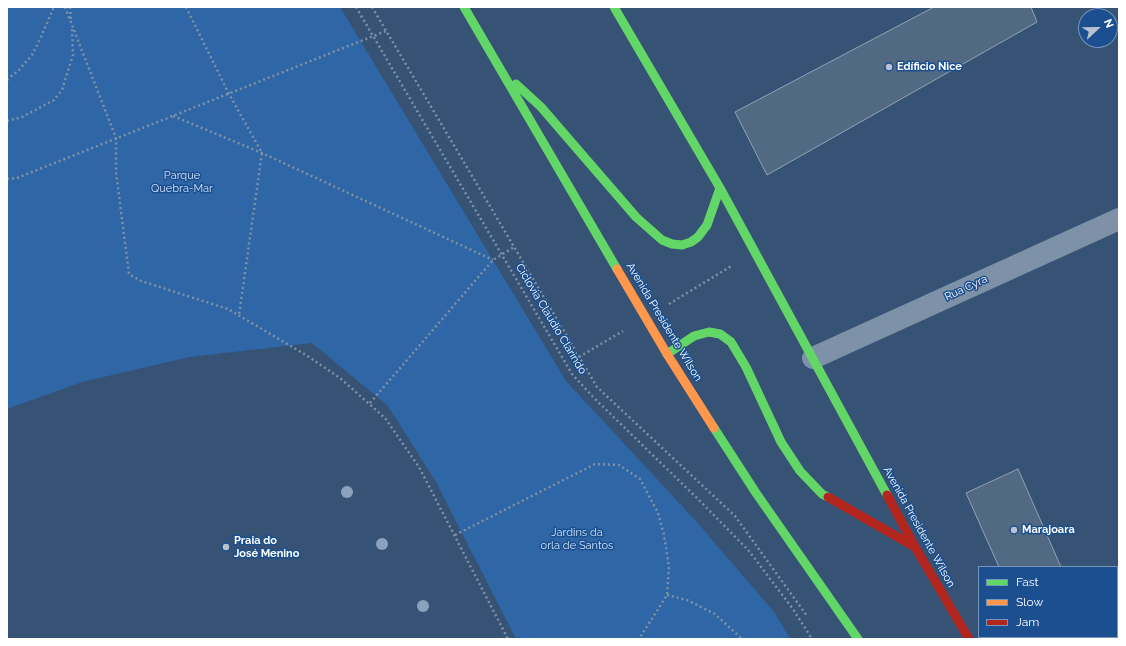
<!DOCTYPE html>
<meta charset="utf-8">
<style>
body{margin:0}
#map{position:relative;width:1126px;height:646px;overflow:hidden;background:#365274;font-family:Raleway,sans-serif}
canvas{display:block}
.frame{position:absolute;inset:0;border:8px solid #fff;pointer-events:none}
.legend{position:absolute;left:978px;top:566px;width:140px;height:72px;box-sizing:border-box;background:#1b4f8f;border:1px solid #7695bc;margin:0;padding:5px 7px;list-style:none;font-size:12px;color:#fff}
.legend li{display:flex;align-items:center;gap:8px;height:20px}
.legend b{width:20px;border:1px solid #7695bc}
.north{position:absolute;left:1078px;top:8px;width:40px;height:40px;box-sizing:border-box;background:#1b4f8f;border:1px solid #7695bc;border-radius:50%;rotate:68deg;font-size:11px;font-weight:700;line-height:16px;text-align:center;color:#fff}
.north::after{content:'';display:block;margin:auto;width:14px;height:18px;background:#b9c2ce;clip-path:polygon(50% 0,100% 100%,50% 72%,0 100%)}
</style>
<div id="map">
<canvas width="1126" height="646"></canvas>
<div class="frame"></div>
<ul class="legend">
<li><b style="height:5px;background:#63d668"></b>Fast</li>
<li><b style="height:5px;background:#ff974d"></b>Slow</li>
<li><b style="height:5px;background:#b3261e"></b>Jam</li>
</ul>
<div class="north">N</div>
</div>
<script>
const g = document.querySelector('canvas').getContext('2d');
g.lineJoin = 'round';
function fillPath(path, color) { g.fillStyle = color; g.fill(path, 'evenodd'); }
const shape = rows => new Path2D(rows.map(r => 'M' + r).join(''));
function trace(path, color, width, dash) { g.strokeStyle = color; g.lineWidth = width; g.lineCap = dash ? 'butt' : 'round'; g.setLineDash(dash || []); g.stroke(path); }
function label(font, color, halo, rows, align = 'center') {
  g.font = font + ' Raleway,sans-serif'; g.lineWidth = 3; g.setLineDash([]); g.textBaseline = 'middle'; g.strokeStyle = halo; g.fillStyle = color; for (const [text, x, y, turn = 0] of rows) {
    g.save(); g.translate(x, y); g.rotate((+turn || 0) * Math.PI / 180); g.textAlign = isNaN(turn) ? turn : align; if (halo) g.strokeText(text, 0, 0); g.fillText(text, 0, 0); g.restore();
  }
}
fillPath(shape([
 [7,7,340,7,566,381,695,520,775,613,790,639,516,639,436,482,388,406,312,343,190,357,82,382,7,409]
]), '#2f66a5');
const building = shape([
 [934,7,1031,7,1037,22,767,175,735,112,934,7],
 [1018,469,1061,567,999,567,966,493,1018,469]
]);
fillPath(building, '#526984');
trace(building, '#92a2b6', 1);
trace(shape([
 [65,7,116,138,116,172,129,274,141,281,228,309,306,355,340,378,385,418,419,467,508,639],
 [70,7,71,20],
 [186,7,229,94,262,153,239,315],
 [356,7,572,374,594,398,701,502,749,551,793,609,812,639],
 [372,7,597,387,735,516,807,616],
 [7,80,19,70,32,55,40,39,54,7],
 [173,116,262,153,493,260],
 [7,121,22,117,54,100,62,90,73,55,72,27],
 [7,179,17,178,386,31],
 [669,304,733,265],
 [579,357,623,331],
 [370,403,493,260,514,247],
 [455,535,595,464,619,465,640,479,658,513,664,535,669,567,667,595,639,639],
 [667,595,687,600,715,614,742,639]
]), '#7d92a8', 2.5, [2, 3]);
trace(shape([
 [813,358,1119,219],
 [1117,585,1119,584]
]), '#7d92a8', 22);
trace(shape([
 [464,7,617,269],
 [614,7,720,188,887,495],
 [516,84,541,107,636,217,662,240,672,244,682,245,691,242,698,237,707,225,720,188],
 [667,354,694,336,709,332,720,334,731,342,746,367,781,442,800,471,822,494,828,497],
 [714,428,756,493,858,639]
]), '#63d668', 9);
trace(shape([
 [617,269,667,354,714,428]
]), '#ff974d', 9);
trace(shape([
 [887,495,915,547,969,639],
 [828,497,915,547]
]), '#b3261e', 9);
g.fillStyle = '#8aa2be';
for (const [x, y] of [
 [347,492],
 [382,544],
 [423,606]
]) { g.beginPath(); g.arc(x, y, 6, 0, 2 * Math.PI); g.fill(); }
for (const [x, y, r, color] of [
 [889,67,4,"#b9c2ce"],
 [1014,530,4,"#b9c2ce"],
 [226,547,4,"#b9c2ce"]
]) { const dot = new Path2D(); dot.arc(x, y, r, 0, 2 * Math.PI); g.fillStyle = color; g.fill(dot); trace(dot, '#1b4f8f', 1.5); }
label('bold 11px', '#fff', '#1b4f8f', [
 ["Edíficio Nice",897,67],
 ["Marajoara",1022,530],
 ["Praia do",234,541],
 ["José Menino",234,554]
], 'left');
label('11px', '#cfe3fa', '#1b4f8f', [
 ["Parque",182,176],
 ["Quebra-Mar",182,189],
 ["Jardins da",577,533],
 ["orla de Santos",577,546]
]);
label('11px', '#fff', '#1b4f8f', [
 ["Rua Cyra",966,288,-25],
 ["Ciclovia Claudio Clarindo",551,319,59],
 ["Avenida Presidente Wilson",664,322,59],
 ["Avenida Presidente Wilson",919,527,61]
]);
</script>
